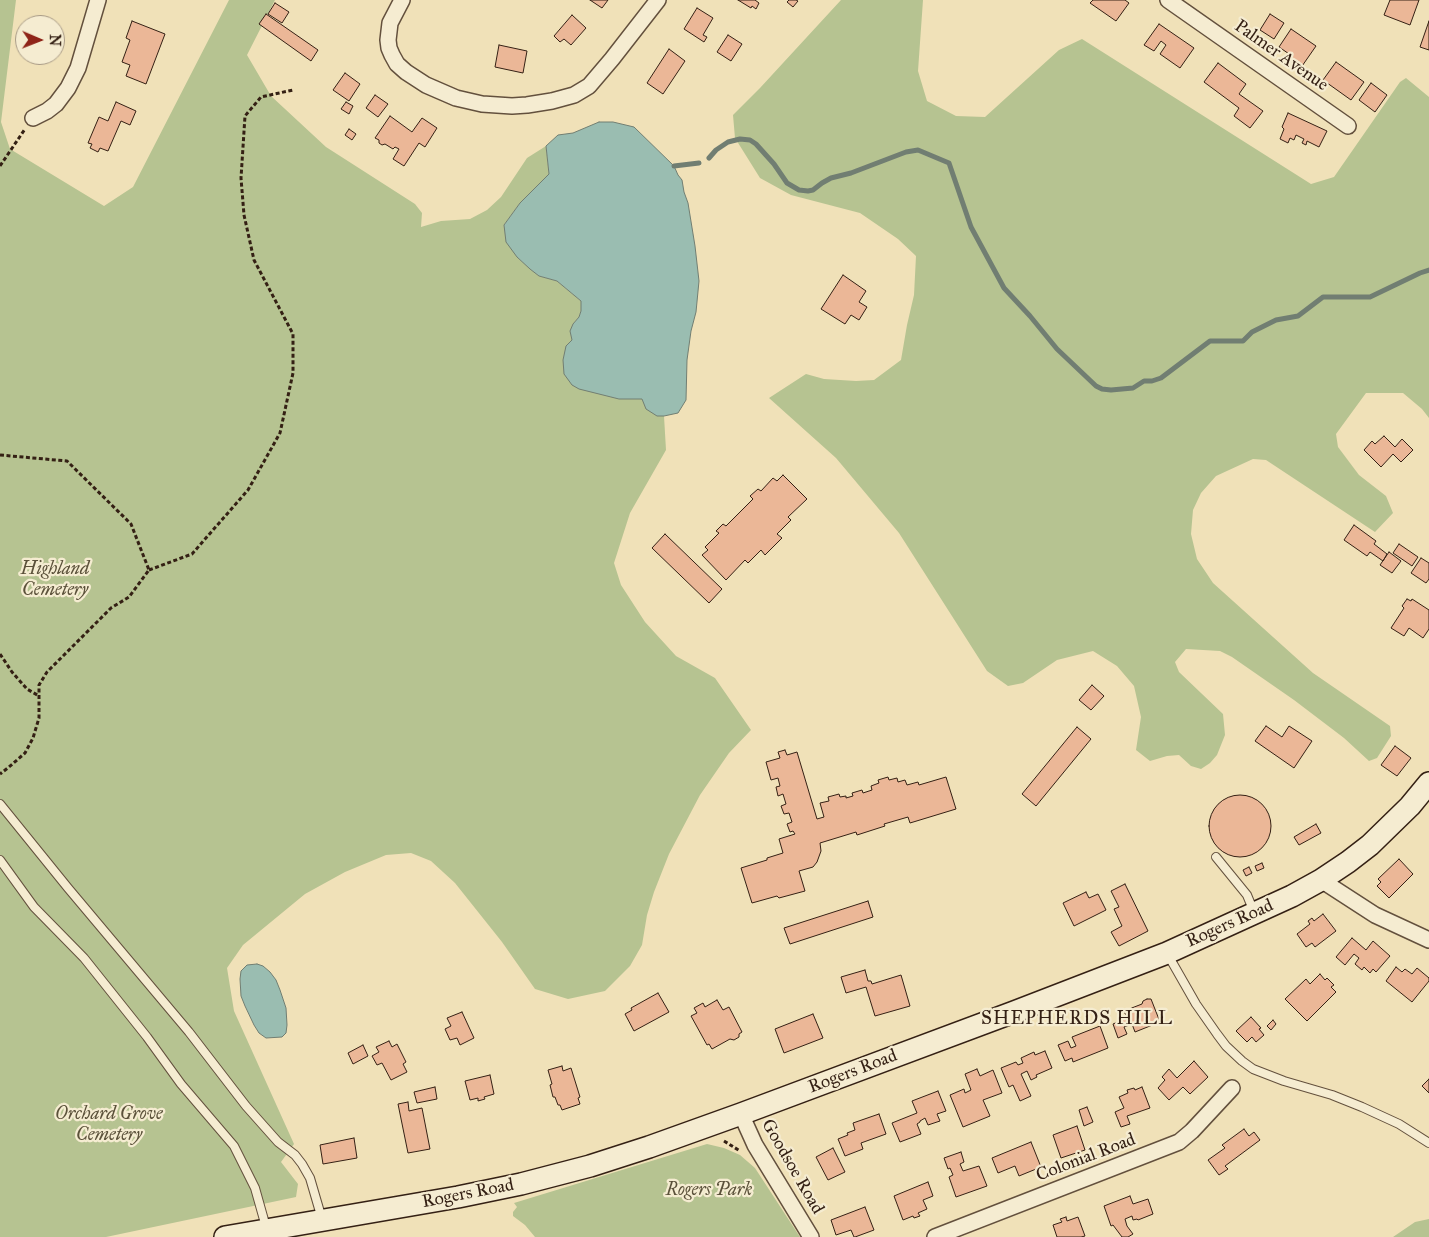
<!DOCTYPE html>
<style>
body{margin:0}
#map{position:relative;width:1429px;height:1237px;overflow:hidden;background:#f0e1b8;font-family:"IM FELL Great Primer",serif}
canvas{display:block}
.north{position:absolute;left:15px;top:15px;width:50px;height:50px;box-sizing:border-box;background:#f5ecd1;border:1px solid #a89a85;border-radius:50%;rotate:91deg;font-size:14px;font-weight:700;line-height:20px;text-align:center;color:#342014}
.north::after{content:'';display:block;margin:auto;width:18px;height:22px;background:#8f2418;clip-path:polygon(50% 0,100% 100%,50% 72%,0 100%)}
</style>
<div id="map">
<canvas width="1429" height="1237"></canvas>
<div class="north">N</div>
</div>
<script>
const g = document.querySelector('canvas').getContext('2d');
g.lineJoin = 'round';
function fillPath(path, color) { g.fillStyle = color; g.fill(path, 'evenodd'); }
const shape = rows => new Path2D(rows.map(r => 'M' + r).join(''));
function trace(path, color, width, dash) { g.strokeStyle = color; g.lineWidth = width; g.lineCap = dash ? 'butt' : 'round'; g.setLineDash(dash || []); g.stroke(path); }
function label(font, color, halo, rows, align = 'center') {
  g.font = font + ' "IM FELL Great Primer",serif'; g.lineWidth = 4.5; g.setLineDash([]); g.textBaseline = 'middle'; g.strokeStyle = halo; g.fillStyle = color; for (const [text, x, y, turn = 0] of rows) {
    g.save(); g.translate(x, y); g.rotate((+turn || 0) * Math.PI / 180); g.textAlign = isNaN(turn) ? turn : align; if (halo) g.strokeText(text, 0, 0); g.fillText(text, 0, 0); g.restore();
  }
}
fillPath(shape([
 [0,0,16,0,1,122,10,149,104,206,133,187,229,0,275,0,247,55,271,96,326,147,415,204,422,213,421,227,441,221,470,219,487,210,501,197,527,158,546,146,549,174,520,203,504,225,517,257,539,276,557,281,581,301,581,311,579,317,573,324,572,340,566,346,606,395,619,399,642,399,657,416,664,416,666,450,630,513,614,563,621,585,645,622,676,656,715,678,751,730,729,753,700,795,669,854,654,892,647,915,642,945,630,966,605,991,568,999,535,989,502,942,455,883,431,861,411,853,386,855,345,872,305,894,243,945,227,968,234,1011,294,1144,281,1162,298,1184,296,1197,106,1237,0,1237],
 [841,0,923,0,918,71,927,101,956,116,985,117,1059,50,1082,39,1311,184,1334,177,1400,82,1406,78,1429,97,1429,418,1422,409,1403,393,1366,393,1336,434,1338,447,1359,475,1386,496,1393,513,1375,532,1266,460,1253,459,1216,476,1201,493,1193,510,1191,534,1197,559,1213,583,1313,673,1390,726,1391,736,1377,758,1369,761,1344,738,1294,700,1232,657,1220,651,1186,649,1175,662,1179,672,1223,714,1225,735,1217,755,1210,763,1201,769,1191,766,1179,755,1167,756,1150,761,1136,750,1141,717,1134,686,1117,666,1093,651,1057,660,1023,683,1008,686,987,671,899,533,836,458,769,398,806,374,824,379,856,381,874,380,901,360,907,325,914,295,916,256,898,239,860,213,791,195,760,178,735,138,733,115,760,88],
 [707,1144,724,1148,740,1155,755,1168,800,1237,535,1237,525,1225,513,1216,513,1212,517,1207,514,1203],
 [1429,1219,1429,1237,1393,1237,1415,1222]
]), '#b6c391');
const water = shape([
 [599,122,613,122,634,127,674,166,678,175,682,180,684,192,688,203,695,246,699,281,696,312,691,331,687,360,686,400,678,413,664,416,657,416,646,409,642,399,619,399,579,389,572,385,564,374,563,360,566,346,572,340,570,331,573,324,579,317,581,311,581,301,557,281,539,276,530,269,517,257,506,242,504,225,520,203,549,174,546,146,558,135,573,133,599,122],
 [257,964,263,966,270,972,276,980,280,990,286,1008,287,1025,286,1033,282,1037,266,1038,259,1033,254,1025,245,1006,241,996,240,979,241,971,247,965,257,964]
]);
fillPath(water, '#9abdb1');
trace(water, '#717e72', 1);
trace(shape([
 [709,158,716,150,728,142,740,139,750,140,756,144,774,164,787,183,799,190,808,191,813,190,822,183,831,178,851,173,906,152,918,150,949,163,971,227,1004,288,1030,316,1057,349,1096,386,1102,389,1111,390,1133,388,1144,381,1152,381,1161,378,1210,341,1243,341,1252,332,1276,320,1298,316,1323,297,1370,297,1420,273,1429,270],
 [674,166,699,163]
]), '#717e72', 5);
const building = shape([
 [590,0,608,0,602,8,590,0],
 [738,0,755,0,759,3,756,9,752,6,751,8,738,0],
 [789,0,796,0,798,1,793,7,787,2,789,0],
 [1093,0,1125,0,1129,3,1116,21,1090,3,1093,0],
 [1390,0,1419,0,1410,25,1384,15,1390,0],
 [275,3,289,12,282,23,268,14,275,3],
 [697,8,713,18,703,35,707,37,704,42,684,29,697,8],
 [266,14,318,50,311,61,259,24,266,14],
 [1270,14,1284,23,1274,39,1260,30,1270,14],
 [572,15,586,28,571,45,564,39,560,42,554,36,572,15],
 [132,21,165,34,146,84,126,76,130,65,122,62,130,40,126,38,132,21],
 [1429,21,1429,50,1420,47,1429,21],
 [1159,24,1194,48,1180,68,1160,54,1166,45,1161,41,1154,51,1144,45,1159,24],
 [1291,29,1316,46,1300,69,1289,61,1292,56,1279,47,1291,29],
 [728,35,742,44,731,61,717,52,728,35],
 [499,45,527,51,523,73,495,67,499,45],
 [669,49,685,61,663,94,647,83,669,49],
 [1336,62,1364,82,1351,100,1323,80,1336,62],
 [1218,63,1246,84,1239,94,1263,111,1250,128,1234,116,1239,108,1204,82,1218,63],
 [345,73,360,84,349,101,333,90,345,73],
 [1371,83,1387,95,1375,112,1359,100,1371,83],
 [375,95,388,104,378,117,366,108,375,95],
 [116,102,136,111,130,125,121,121,108,151,100,148,98,152,90,148,92,144,88,143,99,117,108,121,116,102],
 [346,102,353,106,349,114,341,109,346,102],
 [1288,113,1327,131,1319,147,1307,141,1306,145,1302,143,1304,139,1296,135,1294,140,1290,138,1288,143,1280,139,1284,129,1282,127,1288,113],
 [390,116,412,132,422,118,437,128,425,147,419,143,404,166,393,159,399,149,395,147,393,149,385,144,382,145,379,143,379,140,375,138,390,116],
 [349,129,356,134,352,140,345,135,349,129],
 [843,275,866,291,859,302,867,307,859,320,851,315,845,324,821,309,843,275],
 [1384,436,1395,447,1402,439,1413,450,1401,462,1393,454,1381,467,1364,450,1372,441,1375,444,1384,436],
 [783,475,807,499,788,517,791,520,777,534,782,538,765,555,761,550,748,563,745,560,726,580,702,555,708,550,705,547,719,533,716,531,723,524,726,526,753,499,750,496,758,489,761,491,773,478,777,481,783,475],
 [1354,525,1376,541,1374,544,1387,554,1383,561,1370,552,1367,556,1344,540,1354,525],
 [665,534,722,589,709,603,652,548,665,534],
 [1399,544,1418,557,1412,566,1393,553,1399,544],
 [1389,552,1401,561,1392,573,1380,565,1389,552],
 [1421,558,1429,563,1429,579,1426,583,1411,573,1421,558],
 [1407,599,1411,601,1412,599,1429,610,1429,629,1423,638,1409,628,1404,636,1391,628,1404,608,1402,606,1407,599],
 [1092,685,1104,696,1091,710,1079,700,1092,685],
 [1266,726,1282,737,1289,726,1312,741,1294,768,1255,741,1266,726],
 [1077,727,1091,739,1036,806,1022,794,1077,727],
 [1395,746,1411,758,1397,776,1381,765,1395,746],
 [785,750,787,755,797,752,817,819,824,817,820,803,829,801,828,797,839,794,840,797,846,796,846,798,853,796,852,793,862,790,863,793,872,790,871,786,879,783,878,780,888,777,889,780,897,778,898,782,905,780,907,785,918,782,919,785,946,777,956,809,910,823,908,817,884,824,885,826,857,835,856,832,820,843,821,851,817,862,813,867,799,871,805,891,779,898,777,896,752,903,741,868,767,860,767,858,783,853,779,839,795,834,793,831,790,832,787,824,792,822,789,813,784,814,781,806,786,804,783,794,778,796,776,787,780,786,778,778,771,780,766,762,780,758,778,752,785,750],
 '1209 826a31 31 0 1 1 62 0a31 31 0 1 1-62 0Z',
 [1316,824,1321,833,1299,845,1294,837,1316,824],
 [1399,859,1413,874,1389,898,1377,886,1381,882,1378,879,1399,859],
 [1262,863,1264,868,1257,871,1255,866,1262,863],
 [1249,867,1252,873,1246,876,1243,870,1249,867],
 [1125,884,1148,931,1119,946,1111,932,1122,926,1114,909,1119,907,1111,891,1125,884],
 [1086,892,1089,898,1098,894,1106,910,1074,926,1063,903,1086,892],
 [868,901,873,917,790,944,784,928,868,901],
 [1323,914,1336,931,1315,947,1312,943,1306,947,1297,934,1310,924,1308,921,1312,918,1314,921,1323,914],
 [1352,938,1366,950,1373,941,1390,956,1376,972,1373,969,1370,973,1364,967,1362,970,1355,964,1359,958,1354,954,1345,965,1336,957,1352,938],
 [1396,967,1402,972,1405,969,1412,974,1417,968,1429,978,1429,981,1412,1002,1386,981,1396,967],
 [865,970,868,981,871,981,872,984,901,975,910,1006,875,1016,866,987,846,993,841,977,865,970],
 [1320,974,1325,980,1327,978,1334,985,1331,987,1336,992,1307,1021,1285,999,1306,979,1310,984,1320,974],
 [658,993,669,1012,634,1031,625,1014,632,1010,631,1008,658,993],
 [1147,999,1151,999,1160,1022,1135,1032,1132,1024,1124,1027,1127,1034,1118,1038,1113,1024,1127,1018,1124,1011,1142,1004,1143,1001,1147,999],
 [717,1000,723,1010,729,1007,742,1032,739,1034,739,1037,734,1040,730,1039,712,1049,709,1044,707,1045,691,1016,697,1013,694,1008,703,1003,705,1007,717,1000],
 [462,1012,474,1038,460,1045,457,1038,450,1040,445,1029,451,1026,447,1018,462,1012],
 [813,1014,823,1038,784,1053,775,1029,813,1014],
 [1251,1017,1261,1028,1259,1029,1264,1035,1256,1042,1252,1037,1247,1042,1236,1031,1251,1017],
 [1273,1020,1276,1024,1271,1030,1267,1026,1273,1020],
 [1100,1026,1108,1048,1073,1062,1072,1058,1065,1061,1058,1045,1068,1041,1071,1048,1076,1046,1072,1037,1100,1026],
 [389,1041,392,1047,397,1044,406,1062,403,1064,407,1072,391,1080,382,1063,377,1065,372,1056,379,1052,376,1047,389,1041],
 [363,1045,368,1056,353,1064,348,1053,363,1045],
 [1045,1051,1052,1068,1036,1075,1037,1077,1031,1080,1027,1071,1021,1074,1031,1096,1020,1101,1013,1085,1009,1087,1001,1068,1016,1062,1018,1065,1023,1063,1021,1058,1034,1052,1035,1055,1045,1051],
 [1194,1061,1208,1077,1190,1094,1183,1087,1169,1100,1158,1088,1165,1080,1162,1077,1169,1069,1177,1078,1194,1061],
 [562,1066,563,1071,571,1068,580,1097,578,1098,580,1104,562,1110,560,1105,558,1105,555,1097,553,1097,550,1085,552,1084,548,1070,562,1066],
 [977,1069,980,1076,993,1070,1002,1093,983,1100,990,1116,963,1127,950,1095,964,1089,965,1093,971,1090,965,1074,977,1069],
 [490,1075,494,1094,484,1097,485,1099,478,1101,478,1098,470,1100,465,1081,490,1075],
 [1429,1079,1429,1093,1422,1086,1429,1079],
 [435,1087,437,1099,417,1103,414,1092,435,1087],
 [1142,1087,1150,1108,1127,1116,1130,1124,1121,1127,1115,1112,1124,1108,1119,1097,1128,1093,1127,1090,1134,1088,1135,1090,1142,1087],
 [938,1091,946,1111,937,1114,940,1121,928,1125,925,1118,920,1121,920,1122,917,1124,921,1134,900,1142,892,1123,917,1113,912,1101,938,1091],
 [408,1102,409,1111,422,1108,430,1149,408,1153,398,1104,408,1102],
 [1087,1107,1093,1122,1084,1126,1079,1110,1087,1107],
 [879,1114,886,1134,861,1143,863,1149,845,1156,838,1139,848,1135,847,1133,855,1130,853,1123,879,1114],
 [1077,1126,1085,1150,1061,1158,1053,1135,1077,1126],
 [1244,1129,1249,1136,1254,1132,1260,1140,1225,1166,1228,1169,1219,1175,1208,1160,1225,1148,1222,1145,1244,1129],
 [354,1138,357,1158,323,1164,320,1145,354,1138],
 [1031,1142,1041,1167,1019,1176,1015,1166,998,1173,992,1158,1031,1142],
 [833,1148,845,1172,828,1180,816,1157,833,1148],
 [961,1152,964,1162,960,1164,963,1171,979,1166,987,1186,956,1197,949,1177,953,1175,950,1168,948,1169,944,1158,961,1152],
 [928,1182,933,1196,923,1200,927,1209,918,1213,920,1216,914,1218,913,1216,903,1220,894,1196,928,1182],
 [1130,1196,1133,1204,1148,1199,1153,1214,1138,1220,1137,1219,1133,1220,1132,1216,1125,1219,1127,1226,1133,1234,1128,1237,1122,1237,1113,1225,1111,1226,1104,1206,1130,1196],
 [865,1207,874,1230,855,1237,854,1237,851,1230,836,1235,831,1220,865,1207],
 [1066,1217,1067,1221,1078,1217,1085,1236,1081,1237,1057,1237,1053,1225,1062,1222,1060,1219,1066,1217]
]);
fillPath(building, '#ebb797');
trace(building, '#342014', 1);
const lane = shape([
 [0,804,68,888,189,1032,246,1106,278,1142,295,1155,302,1164,310,1178,322,1219],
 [1216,857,1247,895,1254,912],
 [0,860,34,907,84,958,147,1037,181,1084,234,1146,255,1188,266,1227],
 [1168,955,1196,1004,1217,1034,1226,1046,1242,1061,1253,1069,1284,1081,1332,1095,1362,1107,1399,1124,1429,1143]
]);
const street = shape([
 [402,0,390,23,388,40,389,48,392,55,397,64,406,72,426,85,456,98,482,104,512,106,527,105,552,101,574,95,589,86,612,59,658,0],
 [1168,0,1348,126],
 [33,118,47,111,56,104,68,88,78,68,98,0],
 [1321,880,1375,915,1429,940],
 [741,1114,755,1145,811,1237],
 [935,1237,1179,1142,1192,1131,1232,1088]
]);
const secondary = shape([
 [225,1237,458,1197,521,1184,590,1166,649,1147,741,1114,1014,1012,1167,953,1292,896,1321,880,1348,862,1370,845,1410,806,1429,783]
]);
trace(lane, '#63503d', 10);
trace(street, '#63503d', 18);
trace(secondary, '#342014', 24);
trace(shape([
 [0,166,25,129],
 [0,455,67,461,131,524,149,570,129,597,111,608,47,672,39,685,39,718,33,738,25,753,9,767,0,774],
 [149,570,192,554,248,490,280,433,293,373,293,334,254,260,244,215,241,178,245,116,261,97,293,90],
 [0,654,12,672,27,689,39,696],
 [724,1141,740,1151]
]), '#342014', 3, [4, 2.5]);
trace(lane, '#f5ecd1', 8);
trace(street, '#f5ecd1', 15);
trace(secondary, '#f5ecd1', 21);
label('18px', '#342014', '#f5ecd1', [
 ["Palmer Avenue",1281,56,35],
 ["Rogers Road",1230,924,-24],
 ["Rogers Road",853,1072,-21],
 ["Colonial Road",1086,1158,-21],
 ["Goodsoe Road",792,1167,60],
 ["Rogers Road",468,1194,-11]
]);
label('italic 18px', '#5b513a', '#f5ecd1', [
 ["Highland",55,570],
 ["Cemetery",55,591],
 ["Orchard Grove",109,1115],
 ["Cemetery",109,1136],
 ["Rogers Park",709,1191]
]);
g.letterSpacing = '1px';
label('19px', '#342014', '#f5ecd1', [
 ["SHEPHERDS HILL",1077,1019]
]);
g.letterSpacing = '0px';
</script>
